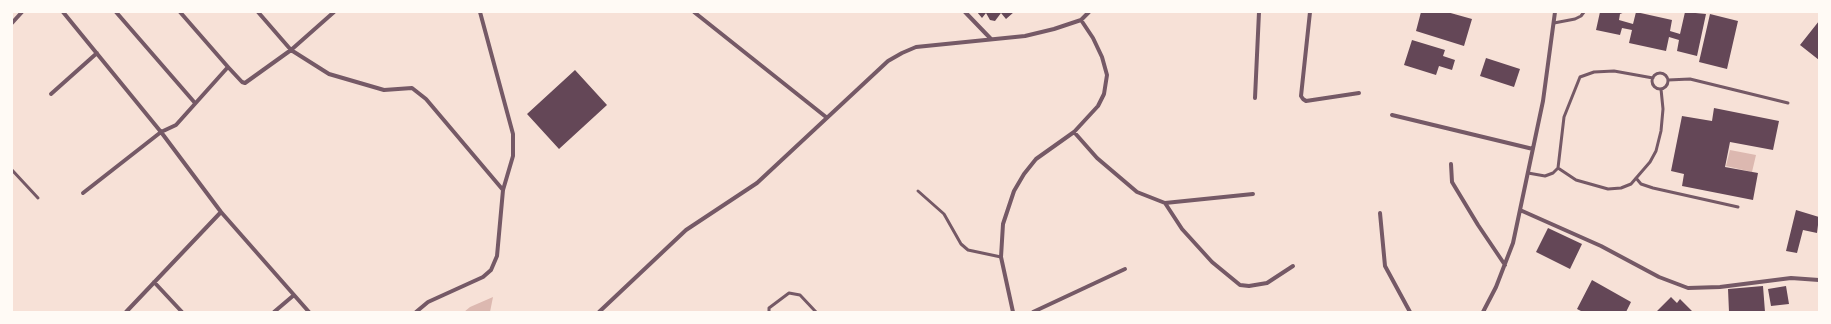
<!DOCTYPE html>
<style>
body{margin:0}
#map{position:relative;width:1831px;height:324px;overflow:hidden;background:#f7e1d7;font-family:Commissioner,sans-serif}
canvas{display:block}
.frame{position:absolute;inset:0;border:13px solid #fffaf5;pointer-events:none}
</style>
<div id="map">
<canvas width="1831" height="324"></canvas>
<div class="frame"></div>
</div>
<script>
const g = document.querySelector('canvas').getContext('2d');
g.lineJoin = 'round';
function fillPath(path, color) { g.fillStyle = color; g.fill(path, 'evenodd'); }
const shape = rows => new Path2D(rows.map(r => 'M' + r).join(''));
function trace(path, color, width, dash) { g.strokeStyle = color; g.lineWidth = width; g.lineCap = dash ? 'butt' : 'round'; g.setLineDash(dash || []); g.stroke(path); }
fillPath(shape([
 [1730,150,1756,155,1752,172,1726,166],
 [493,297,490,312,464,312,470,307]
]), '#dcb8b0');
fillPath(shape([
 [977,12,1014,12,1006,19,1001,13,995,21,990,20,986,13,982,18],
 [1421,12,1447,12,1472,19,1464,46,1416,31],
 [1600,12,1625,12,1620,14,1619,20,1633,24,1636,12,1672,20,1670,31,1680,34,1685,12,1706,14,1697,56,1677,51,1679,40,1669,37,1666,51,1629,43,1632,30,1622,28,1620,35,1596,30],
 [1710,14,1738,21,1727,69,1699,62],
 [1819,21,1819,60,1800,45],
 [1412,40,1445,50,1443,56,1455,60,1452,70,1439,66,1436,75,1404,65],
 [1486,58,1520,69,1514,87,1480,76],
 [575,70,607,105,559,149,527,114],
 [1714,108,1779,121,1773,150,1730,142,1725,167,1758,173,1753,200,1682,186,1684,174,1671,171,1682,116,1712,121],
 [1796,210,1819,217,1817,233,1803,230,1797,253,1786,251],
 [1548,228,1582,244,1570,269,1536,252],
 [1592,280,1631,302,1626,312,1583,312,1577,309],
 [1763,286,1765,312,1729,312,1728,289],
 [1786,286,1789,304,1771,306,1768,289],
 [1671,297,1677,303,1680,299,1693,312,1656,312]
]), '#644757');
trace(shape([
 [1554,23,1575,19,1581,16,1584,12],
 '1652 81a8 8 0 1 1 16 0a8 8 0 1 1-16 0Z',
 [1668,80,1690,79,1788,103],
 [1558,168,1576,180,1608,189,1621,188,1631,184,1650,162,1656,151,1661,131,1663,109,1661,89],
 [12,170,38,198],
 [1528,173,1545,176,1553,173,1558,168,1564,117,1580,77,1594,72,1614,71,1653,78],
 [1636,178,1641,184,1653,188,1738,207],
 [918,191,944,214,961,244,968,250,1001,257],
 [769,312,769,308,789,293,800,295,816,312]
]), '#755966', 3);
trace(shape([
 [63,12,161,132,221,212,309,312],
 [116,12,195,103],
 [180,12,228,67],
 [258,12,291,50,329,74,384,90,412,88,426,99,503,190],
 [694,12,826,117],
 [965,12,991,39],
 [1310,12,1301,96,1303,99,1306,101,1359,93],
 [12,23,22,12],
 [51,94,97,53],
 [1255,98,1259,12],
 [1392,115,1533,149],
 [1074,132,1097,158,1137,192,1165,203,1253,194],
 [1451,164,1452,182,1478,225,1505,265],
 [83,193,161,132,176,125,228,67,242,82,245,83,291,50,334,12],
 [1165,203,1182,229,1212,262,1240,285,1249,286,1267,283,1293,266],
 [1520,210,1601,246,1659,277,1688,288,1720,287,1791,278,1819,280],
 [1380,213,1385,266,1410,312],
 [154,282,182,312],
 [126,312,221,212],
 [274,312,294,295],
 [416,312,428,302,483,277,491,270,497,256,503,190,513,156,513,134,480,12],
 [599,312,686,230,757,183,888,61,902,53,916,47,1025,36,1054,29,1081,20,1089,12],
 [1013,312,1001,257,1003,224,1014,191,1024,174,1036,159,1074,132,1098,106,1104,94,1107,75,1102,57,1093,38,1081,20],
 [1033,312,1125,269],
 [1483,312,1496,287,1513,243,1543,101,1555,12]
]), '#755966', 4);
</script>
